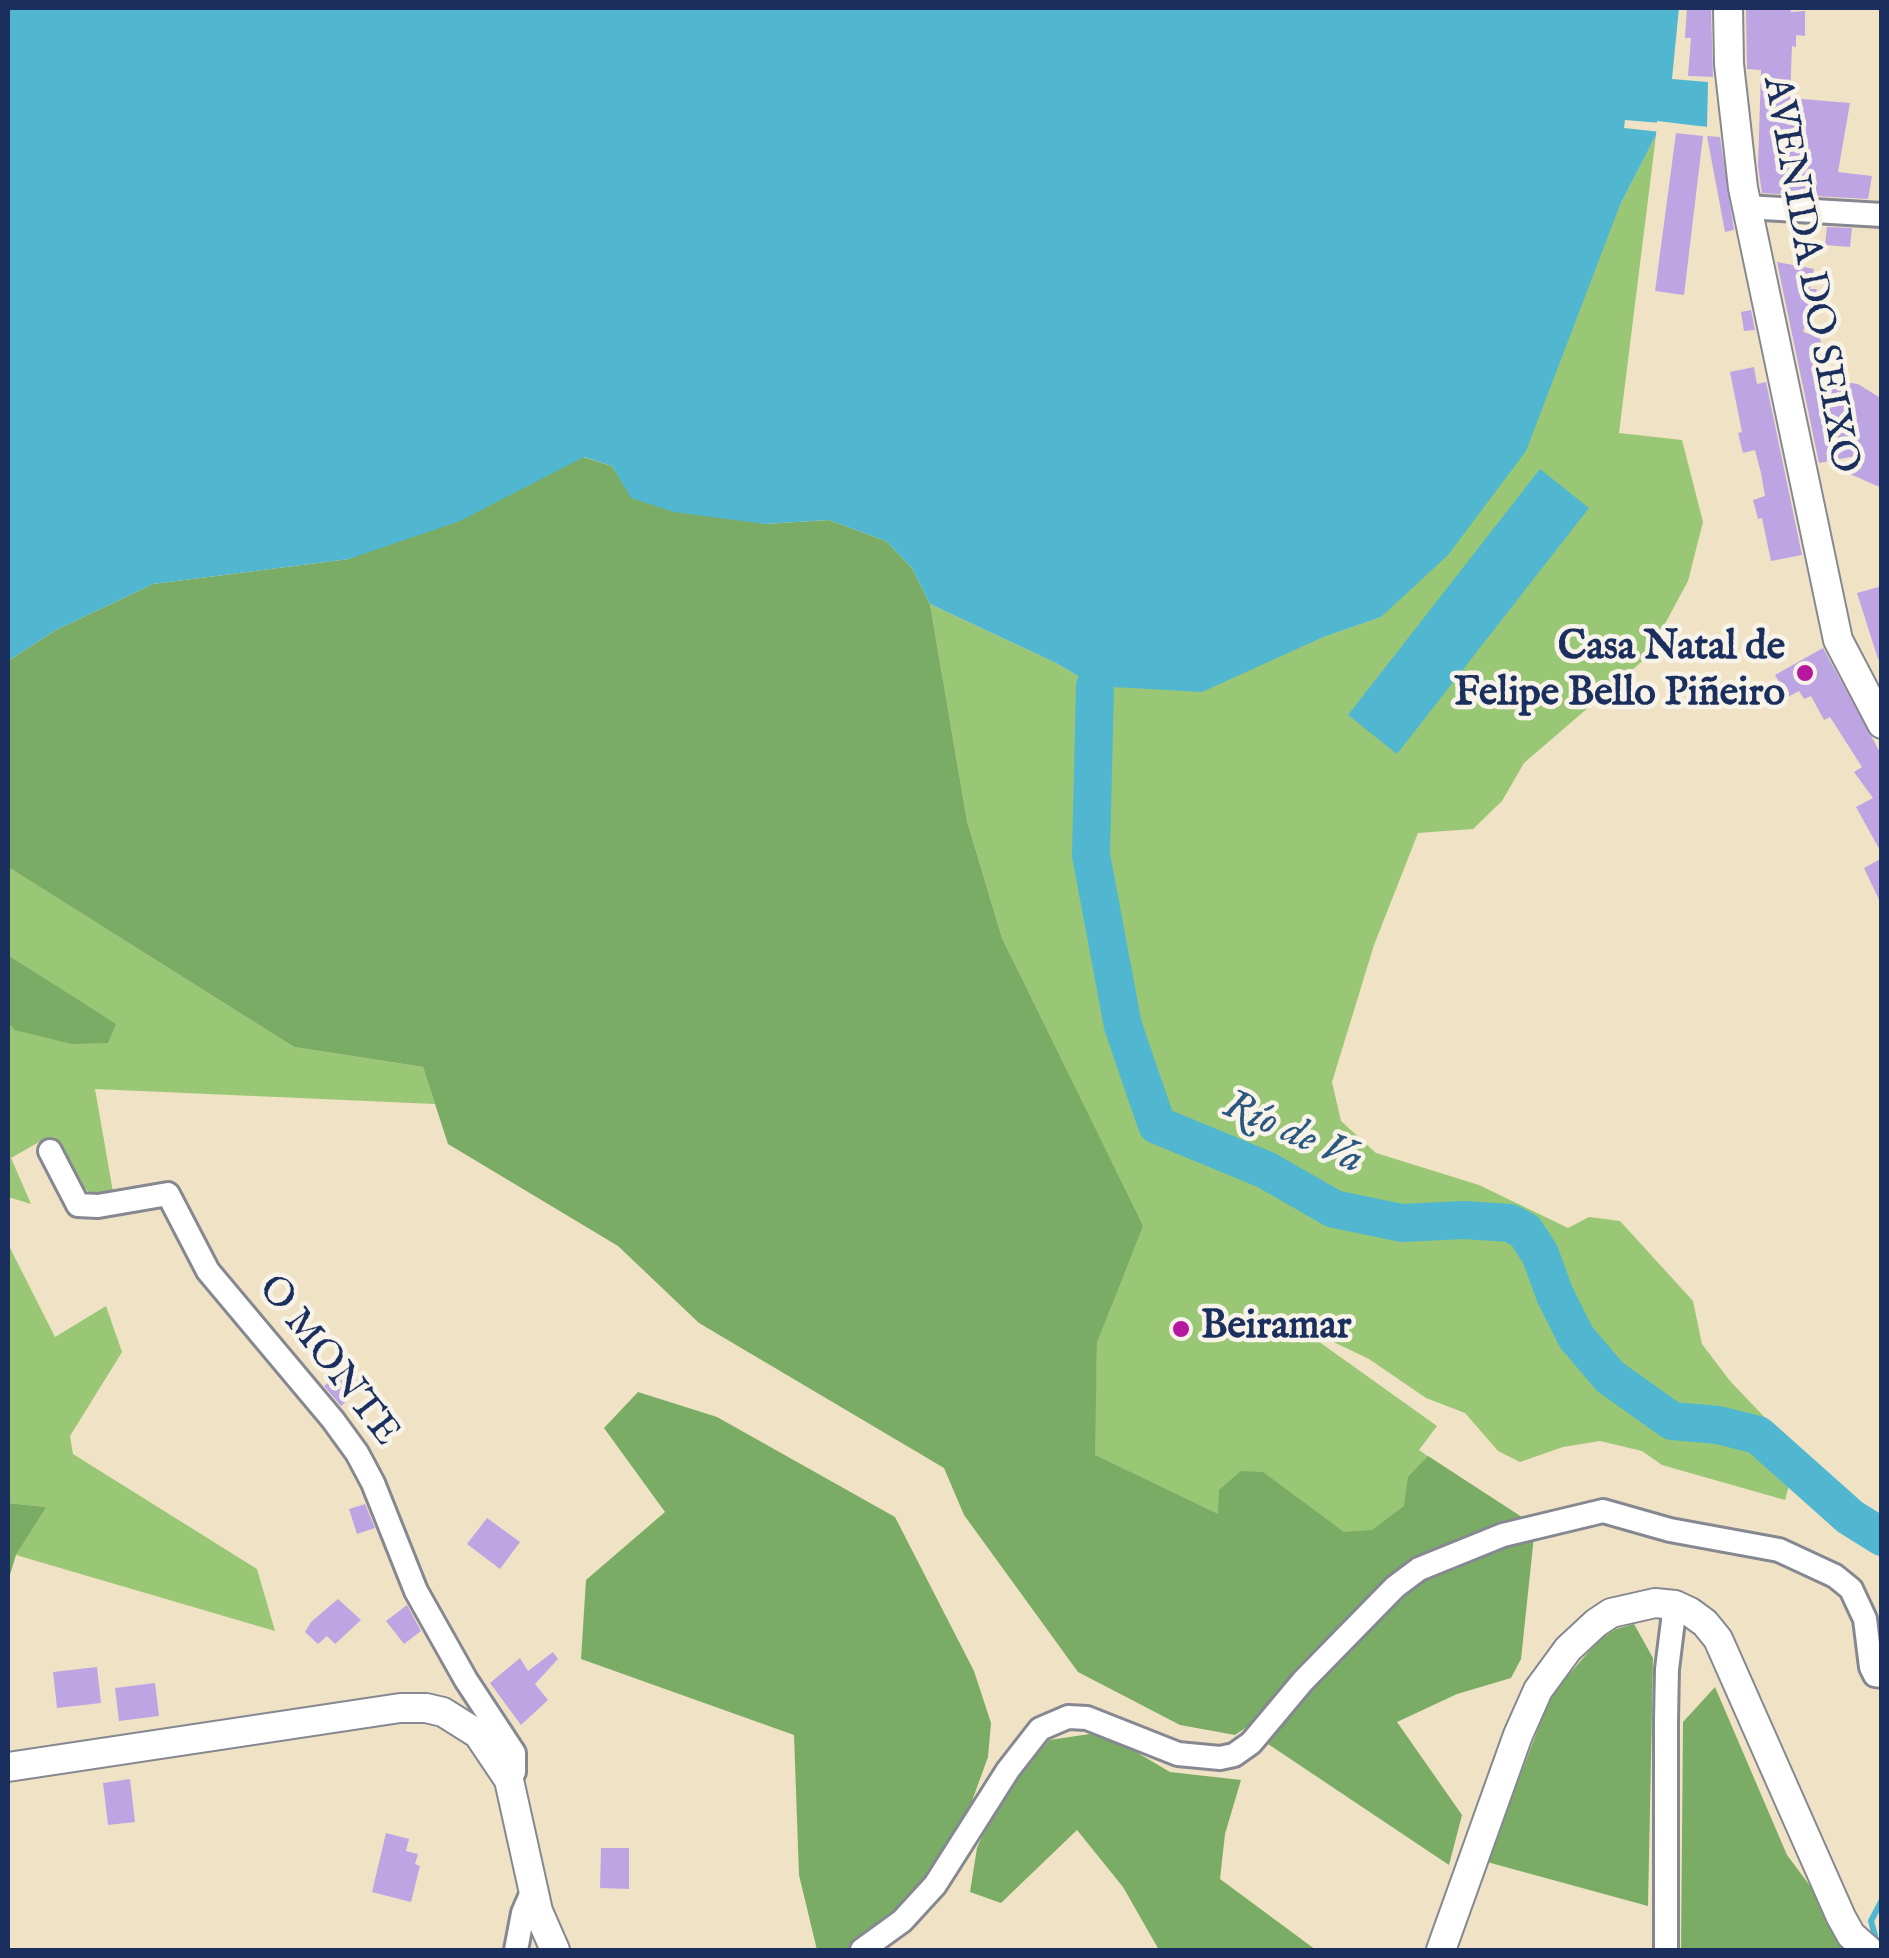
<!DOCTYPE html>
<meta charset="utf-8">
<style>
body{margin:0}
#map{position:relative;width:1889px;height:1958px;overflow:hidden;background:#f0e2c4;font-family:"IM FELL English",serif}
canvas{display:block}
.frame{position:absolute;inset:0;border:10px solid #1b2f5e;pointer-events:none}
</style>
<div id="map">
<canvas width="1889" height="1958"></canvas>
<div class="frame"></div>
</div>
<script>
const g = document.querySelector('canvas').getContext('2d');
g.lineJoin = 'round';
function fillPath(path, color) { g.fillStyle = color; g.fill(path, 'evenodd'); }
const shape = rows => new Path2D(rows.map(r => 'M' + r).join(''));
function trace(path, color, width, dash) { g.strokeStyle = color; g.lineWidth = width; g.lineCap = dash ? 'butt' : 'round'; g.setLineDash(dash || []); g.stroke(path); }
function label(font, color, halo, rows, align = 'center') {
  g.font = font + ' "IM FELL English",serif'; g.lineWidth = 9; g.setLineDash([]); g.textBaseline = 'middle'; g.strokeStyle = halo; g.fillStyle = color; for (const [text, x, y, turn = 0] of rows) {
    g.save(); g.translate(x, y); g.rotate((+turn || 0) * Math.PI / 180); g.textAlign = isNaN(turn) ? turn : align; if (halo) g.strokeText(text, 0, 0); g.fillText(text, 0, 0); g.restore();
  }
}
fillPath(shape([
 [1656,135,1619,433,1682,440,1703,522,1688,581,1647,657,1524,763,1502,801,1473,829,1418,833,1374,945,1332,1082,1341,1121,1376,1153,1479,1185,1568,1228,1589,1217,1620,1221,1693,1301,1702,1344,1730,1381,1772,1425,1791,1454,1790,1482,1785,1500,1662,1465,1642,1451,1600,1441,1563,1447,1520,1462,1498,1451,1465,1413,1426,1398,1369,1359,1290,1321,1437,1426,1419,1450,1450,1472,1361,1609,1251,1724,1219,1515,1094,1455,1097,1343,1142,1226,1002,938,967,821,930,604,1056,663,1095,686,1321,638,1381,617,1620,205],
 [8,867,294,1047,423,1067,435,1104,95,1089,113,1192,90,1193,75,1180,46,1138,11,1158,31,1204,8,1197,8,1022,14,1030,116,1025,8,955],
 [8,1244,55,1337,106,1306,122,1352,70,1436,73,1454,257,1569,275,1631,16,1555,45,1507,8,1503]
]), '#99c775');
fillPath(shape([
 [583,457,612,466,632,498,765,524,829,520,886,541,912,568,930,604,967,821,1002,938,1143,1226,1097,1343,1095,1455,1218,1514,1219,1490,1241,1471,1263,1472,1344,1532,1372,1530,1404,1506,1408,1477,1428,1456,1528,1521,1361,1609,1251,1724,1235,1735,1180,1725,1078,1672,964,1515,944,1468,699,1323,618,1246,448,1144,423,1067,294,1047,8,867,8,661,56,630,153,584,349,559],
 [8,955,116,1024,108,1043,72,1044,14,1030,8,1022],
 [638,1392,717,1417,895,1517,974,1671,991,1723,988,1757,953,1853,896,1913,850,1950,817,1950,799,1875,794,1735,581,1659,586,1580,665,1512,604,1428],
 [8,1503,46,1507,16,1555,8,1581],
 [1534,1536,1521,1659,1511,1678,1457,1694,1397,1722,1462,1815,1449,1865,1265,1742,1398,1597,1426,1575],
 [1634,1624,1653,1658,1648,1906,1487,1862,1551,1695,1598,1641,1616,1629],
 [1715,1687,1787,1855,1843,1930,1852,1950,1681,1950,1683,1722],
 [1090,1734,1126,1746,1170,1772,1241,1780,1225,1834,1220,1879,1316,1950,1159,1950,1123,1887,1077,1830,1001,1903,970,1892,977,1848,997,1802,1049,1740]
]), '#7aac66');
fillPath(shape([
 [8,8,1679,8,1672,79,1708,82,1707,127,1657,121,1656,135,1620,205,1526,451,1448,555,1381,617,1321,638,1202,692,1095,686,1056,663,930,604,912,568,886,541,829,520,765,524,674,512,631,498,612,466,584,457,460,521,349,559,153,584,56,630,8,661],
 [1540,469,1589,508,1397,754,1348,715]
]), '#51b6d0');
fillPath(shape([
 [1625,120,1707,127,1707,132,1661,126,1661,132,1624,128]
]), '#f0e2c4');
trace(shape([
 [1877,1943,1871,1921,1882,1900]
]), '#51b6d0', 6);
trace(shape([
 [1095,686,1091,855,1123,1026,1157,1125,1266,1170,1334,1209,1402,1223,1464,1220,1510,1223,1525,1231,1540,1254,1555,1295,1576,1337,1610,1377,1672,1421,1718,1425,1758,1435,1850,1517,1882,1537]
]), '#51b6d0', 38);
fillPath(shape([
 [1687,8,1711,8,1713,77,1688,76,1691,38,1685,38],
 [1746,8,1790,8,1791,12,1805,11,1805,36,1796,35,1796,47,1792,46,1790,98,1850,103,1838,172,1872,176,1868,199,1762,193,1758,166,1761,70,1747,69],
 [1676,133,1703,136,1684,295,1655,291],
 [1707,136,1720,137,1734,230,1725,232],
 [1827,227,1852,228,1850,247,1825,245],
 [1777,262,1814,269,1810,289,1817,289,1803,332,1820,337,1826,372,1845,382,1858,384,1882,399,1882,488,1850,474,1866,454,1819,463],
 [1751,310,1755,330,1744,331,1741,312],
 [1754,367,1757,384,1766,382,1802,555,1771,561,1762,518,1758,519,1753,500,1765,496,1761,473,1755,450,1743,453,1738,433,1742,432,1730,372],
 [1882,586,1882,658,1878,659,1857,593],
 [1823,648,1882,756,1882,854,1856,807,1873,798,1854,772,1862,767,1830,717,1824,720,1811,696,1804,699,1799,691,1788,697,1775,675],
 [1882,858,1882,906,1864,868],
 [346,1367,363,1387,341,1406,324,1386],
 [365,1504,375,1528,357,1534,349,1509],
 [487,1518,520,1542,500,1569,467,1544],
 [338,1599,361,1620,335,1644,327,1636,318,1644,305,1632,311,1622],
 [407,1605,421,1631,404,1644,386,1621],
 [553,1652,558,1659,535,1684,548,1700,521,1725,490,1683,520,1658,528,1671],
 [97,1667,101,1703,57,1708,53,1672],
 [155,1683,159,1716,119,1721,115,1688],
 [130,1779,135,1822,108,1825,103,1783],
 [386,1833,409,1839,406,1851,418,1854,415,1864,420,1866,411,1902,372,1892],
 [601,1848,629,1848,629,1889,600,1888]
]), '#bda5e4');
const minor = shape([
 [1746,207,1882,215],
 [50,1151,78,1205,98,1206,168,1194,208,1271,333,1420,357,1453,373,1483,416,1591,466,1680,514,1753,514,1772,509,1780],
 [516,1950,523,1913,533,1890],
 [862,1950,902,1921,935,1885,1008,1770,1040,1729,1068,1717,1087,1718,1178,1754,1220,1758,1234,1755,1251,1743,1303,1681,1395,1587,1419,1569,1503,1535,1603,1511,1670,1530,1779,1550,1835,1576,1851,1589,1865,1619,1871,1667,1875,1675,1882,1676],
 [1666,1950,1666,1720,1667,1669,1675,1605]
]);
const tertiary = shape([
 [1728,8,1729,64,1743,188,1838,640,1882,724],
 [8,1767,400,1708,426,1708,443,1712,478,1734,509,1780,538,1911,555,1950],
 [1441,1950,1518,1735,1538,1690,1568,1649,1596,1623,1611,1613,1655,1603,1675,1605,1690,1612,1705,1623,1718,1639,1841,1917,1851,1935,1868,1950]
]);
trace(minor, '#868891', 28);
trace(tertiary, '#868891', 32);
trace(minor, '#fff', 22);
trace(tertiary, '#fff', 28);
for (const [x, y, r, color] of [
 [1805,673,10,"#b5179e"],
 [1181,1329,10,"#b5179e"]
]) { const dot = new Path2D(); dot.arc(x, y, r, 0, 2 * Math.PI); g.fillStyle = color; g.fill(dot); trace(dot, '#f7f3e8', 4); }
label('40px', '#1b2f5e', '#f7f3e8', [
 ["AVENIDA DO SEIXO",1808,275,80],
 ["O MONTE",327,1362,52]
]);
label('bold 40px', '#1b2f5e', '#f7f3e8', [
 ["Casa Natal de",1785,650],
 ["Felipe Bello Piñeiro",1785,696],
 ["Beiramar",1201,1329,"left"]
], 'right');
label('italic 42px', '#2b5880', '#f7f3e8', [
 ["Río de Va",1292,1135,24]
]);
</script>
